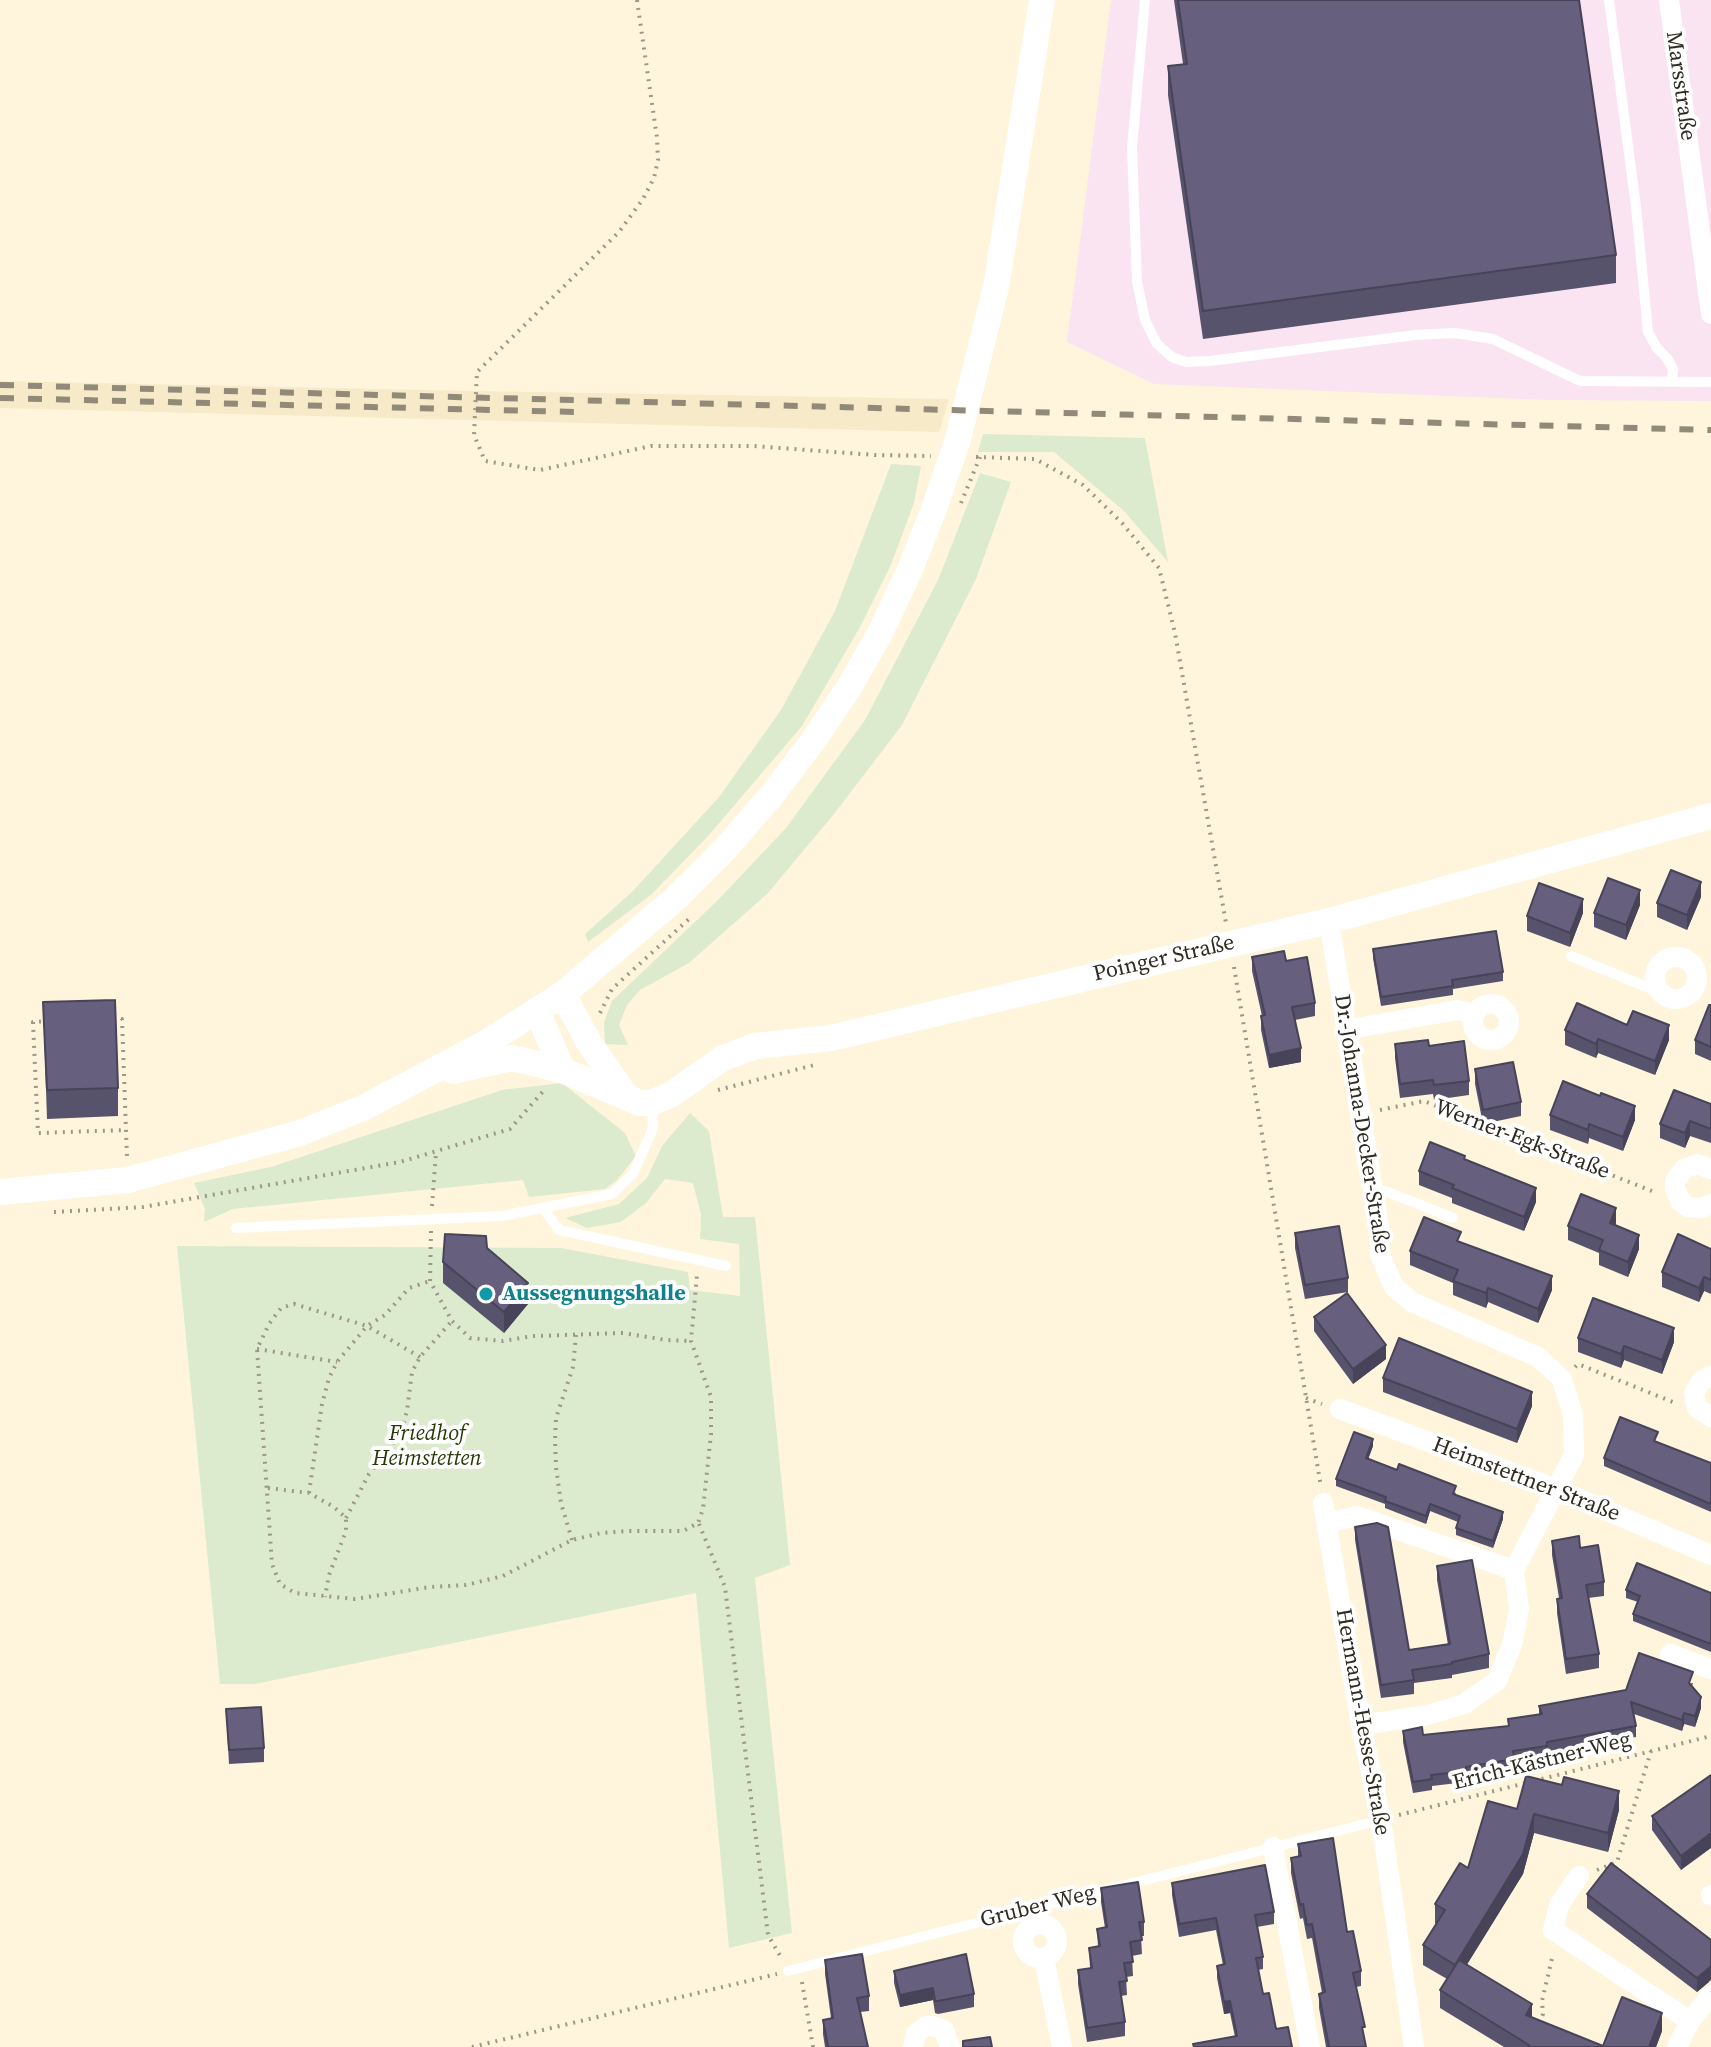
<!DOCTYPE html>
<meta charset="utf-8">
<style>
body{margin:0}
canvas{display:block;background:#fff5dc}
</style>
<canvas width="1711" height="2047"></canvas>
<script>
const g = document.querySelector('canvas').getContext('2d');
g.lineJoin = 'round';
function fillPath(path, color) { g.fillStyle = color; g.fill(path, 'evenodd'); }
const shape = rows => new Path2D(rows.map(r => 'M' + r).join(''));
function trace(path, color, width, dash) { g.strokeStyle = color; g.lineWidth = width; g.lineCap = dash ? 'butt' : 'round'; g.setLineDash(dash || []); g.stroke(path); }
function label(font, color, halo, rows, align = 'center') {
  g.font = font + ' "Source Serif 4",serif'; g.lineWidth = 8; g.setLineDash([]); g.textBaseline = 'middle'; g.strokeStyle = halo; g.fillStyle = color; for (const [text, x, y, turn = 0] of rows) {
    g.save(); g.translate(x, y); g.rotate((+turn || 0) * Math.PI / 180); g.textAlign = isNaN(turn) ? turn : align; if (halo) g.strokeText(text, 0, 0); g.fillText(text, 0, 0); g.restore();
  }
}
fillPath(shape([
 [1111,0,1711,0,1711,401,1547,400,1154,384,1067,342]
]), '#fae4f2');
fillPath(shape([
 [0,381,475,391,949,399,939,432,0,408]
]), '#f7eac9');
fillPath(shape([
 [983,434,1145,438,1168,562,1124,511,1054,452,978,452],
 [891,464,921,466,914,503,890,567,859,629,802,726,709,835,652,894,588,942,585,934,633,891,719,797,781,710,835,611],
 [980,473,1011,482,976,579,902,725,834,814,767,894,689,963,640,990,627,1005,619,1025,628,1045,605,1044,604,1022,612,1001,718,900,786,828,865,720,938,580],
 [562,1083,625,1133,636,1156,617,1180,605,1189,529,1197,523,1180,233,1209,204,1222,205,1209,194,1183,271,1167,502,1090],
 [690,1113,709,1131,723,1217,755,1217,790,1565,755,1578,792,1933,729,1948,696,1593,255,1684,220,1684,177,1246,561,1248,688,1272,690,1290,740,1296,739,1244,700,1239,701,1214,693,1183,665,1179,646,1203,621,1222,587,1228,565,1218,619,1204,647,1178,662,1146]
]), '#dcebcd');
trace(shape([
 [637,0,657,138,658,160,654,178,643,199,619,232,477,372,474,435,485,461,540,470,651,446,753,446,875,455,931,456],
 [976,457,1035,459,1083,485,1122,523,1159,568,1175,633,1226,923],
 [961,503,980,457],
 [1234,967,1321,1487],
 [600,1013,612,989,689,919],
 [113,1019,122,1019,127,1158],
 [49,1021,33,1022,38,1133,126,1130],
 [718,1090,818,1064],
 [1380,1110,1424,1101,1657,1193],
 [432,1206,436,1153],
 [54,1212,143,1207,400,1162,510,1129,546,1088],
 [431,1231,430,1281,452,1321,470,1338,503,1341,533,1336,623,1333,666,1340,691,1341],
 [257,1349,337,1362],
 [420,1357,367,1326,294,1304,281,1308,269,1324,257,1349,272,1564,280,1584,295,1593,355,1599,430,1587,466,1585,503,1576,572,1540,601,1533,628,1531,683,1531,698,1523,703,1509,711,1434,711,1397,691,1341,697,1275],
 [1575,1367,1578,1364,1678,1404],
 [1306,1398,1322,1404],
 [268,1488,309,1493,334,1507,346,1518,346,1531,329,1575,325,1597],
 [309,1493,322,1404,329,1378,337,1362,367,1326,385,1315,409,1288,430,1281],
 [346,1518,369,1474,401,1433,407,1411,412,1372,420,1357,452,1321],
 [699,1524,725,1587,768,1935,782,1959],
 [572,1540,561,1503,556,1467,555,1440,556,1418,573,1367,576,1335],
 [1534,1781,1711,1736],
 [1399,1815,1526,1783],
 [1597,1870,1617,1862,1651,1751],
 [802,1982,813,2047],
 [1539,2023,1543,2014,1542,2001,1553,1954],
 [472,2047,777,1974]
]), '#9e9785', 4, [2, 6]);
trace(shape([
 [1145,0,1132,148,1137,282,1145,320,1157,344,1172,357,1186,362,1210,361,1415,335,1455,333,1493,339,1580,381,1711,382],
 [1609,0,1636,207,1648,332,1657,348,1667,358,1673,369,1672,381],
 [1571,956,1659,992],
 [1373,1189,1388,1192,1453,1218],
 [543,1208,559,1230,726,1266],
 [236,1228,502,1216,612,1194,633,1174,653,1128,652,1105],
 [788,1971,1381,1820]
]), '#fff', 10);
trace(shape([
 [1669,0,1711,314],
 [1329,921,1380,1232,1380,1255,1394,1287,1412,1302,1538,1357,1562,1379,1573,1415,1574,1455,1514,1570,1519,1609,1512,1645,1497,1681,1464,1704,1428,1715,1361,1725],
 '1655 978a21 21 0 1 1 42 0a21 21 0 1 1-42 0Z',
 '1473 1022a18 18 0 1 1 36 0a18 18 0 1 1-36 0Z',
 [1345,1030,1458,1010,1475,1015],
 [1711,1169,1697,1164,1684,1169,1675,1181,1675,1189,1681,1202,1688,1207,1702,1208,1711,1204],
 [1711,1376,1701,1381,1694,1394,1697,1408,1711,1417],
 [1340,1409,1556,1489,1711,1555],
 [1323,1503,1361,1725,1381,1820,1414,2047],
 [1326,1523,1357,1516,1514,1570],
 [1670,1654,1711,1669],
 [1273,1847,1310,2047],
 [1579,1876,1559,1905,1553,1930,1690,2021],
 [1711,1895,1711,1896],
 '1023 1941a17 17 0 1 1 34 0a17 17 0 1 1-34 0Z',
 [1044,1958,1062,2047],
 [913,2047,916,2034,926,2026,933,2026,944,2030,950,2047],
 [1677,2047,1690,2021,1711,1995]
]), '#fff', 20);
trace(shape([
 [563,994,588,1041,625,1095],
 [537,1010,562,1070],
 [453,1071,512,1058,562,1070,640,1103,651,1103,672,1094,723,1058,756,1046,831,1038,1329,921,1711,816],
 [0,1192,128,1180,300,1133,363,1108,484,1044,563,994,675,899,725,849,772,795,815,738,848,689,878,637,909,572,934,509,958,439,996,287,1042,0]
]), '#fff', 26);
trace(shape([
 [0,385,1711,430],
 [0,398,576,412]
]), '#918a79', 6, [14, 14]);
fillPath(shape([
 [1174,0,1579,0,1616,255,1616,283,1203,339,1168,95,1168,66,1183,64],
 [1701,897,1687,930,1657,917,1657,903],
 [1640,905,1626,940,1594,927,1594,913],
 [1583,913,1570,947,1527,931,1527,916],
 [1373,949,1503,972,1503,981,1453,989,1453,995,1381,1006,1373,958],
 [1252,957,1286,961,1315,1003,1315,1016,1295,1020,1301,1062,1269,1068,1261,1030,1261,1016,1262,1016,1252,971],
 [43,1002,118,1088,118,1116,47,1119],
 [1711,1005,1711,1061,1695,1054,1695,1040],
 [1627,1025,1669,1040,1655,1075,1598,1053,1596,1058,1565,1045,1565,1030],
 [1395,1044,1429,1046,1469,1081,1469,1095,1434,1100,1433,1094,1400,1098,1395,1058],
 [1475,1069,1521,1102,1521,1116,1483,1124,1475,1084],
 [1711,1104,1711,1143,1690,1136,1685,1148,1660,1138,1660,1124],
 [1550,1115,1635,1120,1623,1151,1589,1138,1588,1144,1550,1130],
 [1465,1160,1536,1202,1524,1231,1452,1203,1452,1198,1419,1185,1419,1171],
 [1616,1223,1615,1225,1639,1249,1628,1277,1599,1265,1599,1253,1568,1240,1568,1226],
 [1295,1233,1348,1278,1348,1292,1305,1299,1295,1248],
 [1461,1242,1552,1290,1538,1323,1488,1302,1486,1308,1453,1295,1453,1283,1410,1265,1410,1251],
 [487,1248,528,1304,504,1333,443,1283,443,1262],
 [1711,1249,1711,1294,1704,1291,1699,1302,1662,1287,1662,1272],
 [1314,1317,1386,1359,1353,1384,1314,1331],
 [1578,1338,1674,1342,1662,1374,1624,1360,1621,1368,1578,1352],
 [1383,1378,1532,1406,1517,1443,1383,1392],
 [1658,1441,1657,1442,1711,1463,1711,1512,1604,1466,1604,1458],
 [1373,1446,1368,1459,1456,1493,1455,1495,1503,1519,1493,1548,1456,1535,1456,1528,1458,1522,1430,1511,1426,1524,1385,1508,1385,1504,1336,1486,1336,1479],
 [1355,1527,1409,1650,1448,1645,1437,1580,1437,1566,1489,1654,1489,1668,1452,1675,1452,1678,1414,1683,1414,1694,1381,1698,1355,1540],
 [1552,1541,1580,1548,1604,1582,1604,1596,1588,1598,1599,1654,1599,1668,1566,1674,1557,1613,1557,1599,1559,1598,1552,1555],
 [1626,1590,1711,1593,1711,1652,1633,1621,1633,1614,1638,1602,1626,1598],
 [1693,1683,1692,1686,1701,1708,1695,1727,1684,1724,1682,1731,1634,1714,1636,1726,1636,1737,1547,1753,1547,1757,1514,1762,1514,1770,1466,1778,1466,1782,1432,1786,1432,1790,1413,1793,1403,1742,1403,1731,1423,1735,1508,1726,1508,1719,1539,1715,1539,1706],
 [226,1709,264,1748,264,1762,229,1764],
 [1711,1775,1681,1870,1652,1830,1652,1816],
 [1517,1809,1619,1810,1608,1852,1534,1833,1523,1874,1467,1964,1532,2017,1603,2046,1662,2031,1656,2047,1504,2047,1440,2008,1440,1990,1447,1979,1423,1965,1423,1945,1436,1924,1435,1923,1435,1904,1468,1868],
 [1298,1844,1347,1932,1361,1971,1361,1986,1356,1987,1366,2047,1326,2047,1319,2008,1319,1994,1322,1993,1312,1938,1307,1939,1303,1918,1300,1919,1291,1873,1291,1858,1298,1857],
 [1172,1883,1274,1912,1274,1924,1257,1927,1263,1957,1263,1969,1258,1970,1263,1994,1276,2029,1235,2037,1230,2013,1224,2014,1217,1978,1217,1966,1223,1965,1216,1930,1179,1937,1172,1895],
 [1101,1888,1144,1922,1144,1936,1141,1936,1142,1954,1132,1956,1133,1976,1126,1977,1127,1995,1121,1996,1125,2022,1125,2036,1087,2042,1078,1984,1078,1970,1090,1968,1089,1948,1098,1947,1097,1929,1105,1928,1101,1902],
 [1587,1894,1709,1982,1697,1992,1587,1908],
 [825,1960,869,1996,869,2011,860,2012,868,2047,825,2047,823,2034,823,2020,831,2018,825,1974],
 [894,1971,974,1994,974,2007,938,2014,935,2013,933,2000,900,2007,894,1983]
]), '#58536c');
fillPath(shape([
 [1701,882,1701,897,1687,930,1687,915],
 [1640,890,1640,905,1626,940,1626,925],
 [1583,899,1583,913,1570,947,1570,933],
 [1669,1025,1669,1040,1655,1075,1655,1061],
 [1598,1039,1598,1053,1596,1058,1596,1044],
 [1301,1048,1301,1062,1269,1068,1269,1055],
 [1635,1106,1635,1120,1623,1151,1623,1137],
 [1690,1121,1690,1136,1685,1148,1685,1133],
 [1589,1124,1589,1138,1588,1144,1588,1130],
 [1536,1188,1536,1202,1524,1231,1524,1217],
 [1616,1208,1616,1223,1610,1237,1610,1223],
 [1639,1235,1639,1249,1628,1277,1628,1262],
 [1552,1276,1552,1290,1538,1323,1538,1309],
 [1704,1277,1704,1291,1699,1302,1699,1288],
 [528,1283,528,1304,504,1333,504,1312],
 [1488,1288,1488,1302,1486,1308,1486,1293],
 [1674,1328,1674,1342,1662,1374,1662,1360],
 [1386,1345,1386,1359,1353,1384,1353,1369],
 [1624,1346,1624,1360,1621,1368,1621,1354],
 [1532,1392,1532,1406,1517,1443,1517,1429],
 [1373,1439,1373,1446,1366,1465,1366,1458],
 [1430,1504,1430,1511,1426,1524,1426,1516],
 [1503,1512,1503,1519,1493,1548,1493,1541],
 [1701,1697,1701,1708,1695,1727,1695,1716],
 [1684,1713,1684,1724,1682,1731,1682,1720],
 [1619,1791,1619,1810,1608,1852,1608,1833],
 [1534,1814,1534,1833,1523,1874,1455,1984,1455,1965],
 [1711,1833,1711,1848,1681,1870,1681,1856],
 [1711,1966,1711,1980,1697,1992,1697,1978],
 [933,1988,933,2000,900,2007,900,1995],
 [1230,2001,1230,2013,1224,2014,1224,2002],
 [1532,2004,1532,2022,1526,2015],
 [1662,2013,1662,2031,1656,2047,1649,2047]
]), '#474358');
const building = shape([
 [1178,0,1579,0,1616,255,1203,311,1168,66,1187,64,1178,0],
 [1671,870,1701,882,1687,915,1657,903,1671,870],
 [1608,878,1640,890,1626,925,1594,913,1608,878],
 [1539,883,1583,899,1570,933,1527,916,1539,883],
 [1496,931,1503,972,1452,980,1453,986,1381,997,1373,949,1496,931],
 [1284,951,1286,961,1307,957,1315,1003,1292,1007,1301,1048,1269,1055,1261,1016,1265,1015,1252,957,1284,951],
 [115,1000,118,1088,47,1090,43,1002,115,1000],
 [1577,1003,1627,1025,1633,1011,1669,1025,1655,1061,1598,1039,1596,1044,1565,1030,1577,1003],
 [1709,1005,1711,1005,1711,1047,1695,1040,1709,1005],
 [1428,1040,1429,1046,1464,1041,1469,1081,1434,1085,1433,1080,1400,1084,1395,1044,1428,1040],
 [1513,1062,1521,1102,1483,1110,1475,1069,1513,1062],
 [1563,1081,1600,1096,1601,1093,1635,1106,1623,1137,1589,1124,1588,1130,1550,1115,1563,1081],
 [1674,1090,1711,1104,1711,1129,1690,1121,1685,1133,1660,1124,1674,1090],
 [1430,1142,1465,1156,1464,1159,1536,1188,1524,1217,1452,1188,1454,1185,1419,1171,1430,1142],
 [1581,1194,1616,1208,1610,1223,1639,1235,1628,1262,1599,1250,1603,1240,1568,1226,1581,1194],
 [1424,1217,1461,1232,1457,1241,1552,1276,1538,1309,1488,1288,1486,1293,1453,1281,1458,1270,1410,1251,1424,1217],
 [1339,1226,1348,1278,1305,1285,1295,1233,1339,1226],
 [445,1234,486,1236,487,1248,528,1283,504,1312,443,1262,445,1234],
 [1678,1234,1711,1249,1711,1280,1704,1277,1699,1288,1662,1272,1678,1234],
 [1347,1293,1386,1345,1353,1369,1314,1317,1347,1293],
 [1593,1298,1674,1328,1662,1360,1624,1346,1621,1354,1578,1338,1593,1298],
 [1399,1338,1532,1392,1517,1429,1383,1378,1399,1338],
 [1620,1417,1658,1432,1654,1441,1711,1463,1711,1504,1604,1458,1620,1417],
 [1354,1432,1373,1439,1366,1458,1397,1470,1399,1464,1456,1486,1453,1494,1503,1512,1493,1541,1456,1528,1460,1516,1446,1510,1430,1504,1426,1516,1385,1501,1386,1497,1336,1479,1354,1432],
 [1377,1523,1388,1527,1409,1650,1450,1644,1437,1566,1472,1560,1489,1654,1452,1662,1452,1664,1412,1670,1414,1680,1381,1685,1355,1527,1377,1523],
 [1579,1536,1580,1548,1598,1545,1604,1582,1586,1585,1599,1654,1566,1659,1557,1599,1562,1598,1552,1541,1579,1536],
 [1637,1563,1711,1593,1711,1644,1633,1614,1640,1596,1626,1590,1637,1563],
 [1639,1653,1693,1672,1689,1683,1701,1697,1695,1716,1684,1713,1682,1720,1631,1702,1636,1726,1547,1742,1547,1746,1513,1751,1514,1759,1466,1767,1466,1771,1431,1775,1432,1779,1413,1782,1403,1731,1422,1727,1423,1735,1509,1726,1508,1719,1542,1714,1539,1706,1626,1690,1639,1653],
 [261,1707,264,1748,229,1750,226,1709,261,1707],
 [1711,1775,1711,1833,1681,1856,1652,1816,1711,1775],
 [1526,1776,1562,1785,1564,1777,1619,1791,1608,1833,1534,1814,1523,1854,1455,1965,1423,1945,1445,1910,1435,1904,1460,1863,1468,1868,1488,1801,1517,1809,1526,1776],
 [1333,1838,1347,1932,1353,1931,1361,1971,1353,1973,1365,2027,1362,2027,1366,2047,1329,2047,1319,1994,1325,1992,1312,1924,1307,1925,1303,1904,1300,1905,1291,1858,1301,1856,1298,1844,1333,1838],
 [1611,1863,1711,1940,1711,1966,1709,1968,1697,1978,1587,1894,1611,1863],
 [1265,1865,1274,1912,1255,1915,1263,1957,1256,1958,1263,1994,1269,1993,1276,2029,1288,2027,1292,2047,1194,2047,1193,2044,1237,2036,1230,2001,1224,2002,1217,1966,1225,1964,1216,1918,1179,1924,1172,1883,1265,1865],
 [1138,1882,1144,1922,1139,1922,1142,1940,1130,1942,1133,1962,1124,1963,1127,1981,1119,1982,1125,2022,1087,2028,1078,1970,1092,1968,1089,1948,1100,1946,1097,1929,1107,1927,1101,1888,1138,1882],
 [862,1954,869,1996,857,1998,868,2047,828,2047,823,2020,833,2018,825,1960,862,1954],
 [966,1954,974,1994,938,2001,935,2001,933,1988,900,1995,894,1971,966,1954],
 [1459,1960,1532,2004,1526,2015,1603,2046,1622,1997,1662,2013,1649,2047,1528,2047,1529,2045,1440,1990,1459,1960],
 [990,2037,992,2047,963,2047,963,2041,990,2037]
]);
fillPath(building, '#66607e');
trace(building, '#474358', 2);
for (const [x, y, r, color] of [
 [486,1294,8,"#0f9aa8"]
]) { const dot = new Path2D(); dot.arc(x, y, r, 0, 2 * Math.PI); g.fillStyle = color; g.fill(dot); trace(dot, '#fff', 3); }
label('22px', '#2e2b21', '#fff', [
 ["Marsstraße",1680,86,82],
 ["Poinger Straße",1164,959,-13],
 ["Dr.-Johanna-Decker-Straße",1361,1124,81],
 ["Werner-Egk-Straße",1522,1140,21],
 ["Heimstettner Straße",1526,1480,21],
 ["Hermann-Hesse-Straße",1362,1722,80],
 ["Erich-Kästner-Weg",1542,1762,-14],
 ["Gruber Weg",1038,1907,-14]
]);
label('bold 22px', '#0d838f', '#fff', [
 ["Aussegnungshalle",502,1294]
], 'left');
label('italic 22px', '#253a06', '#fff', [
 ["Friedhof",427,1434],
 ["Heimstetten",427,1459]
]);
</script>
